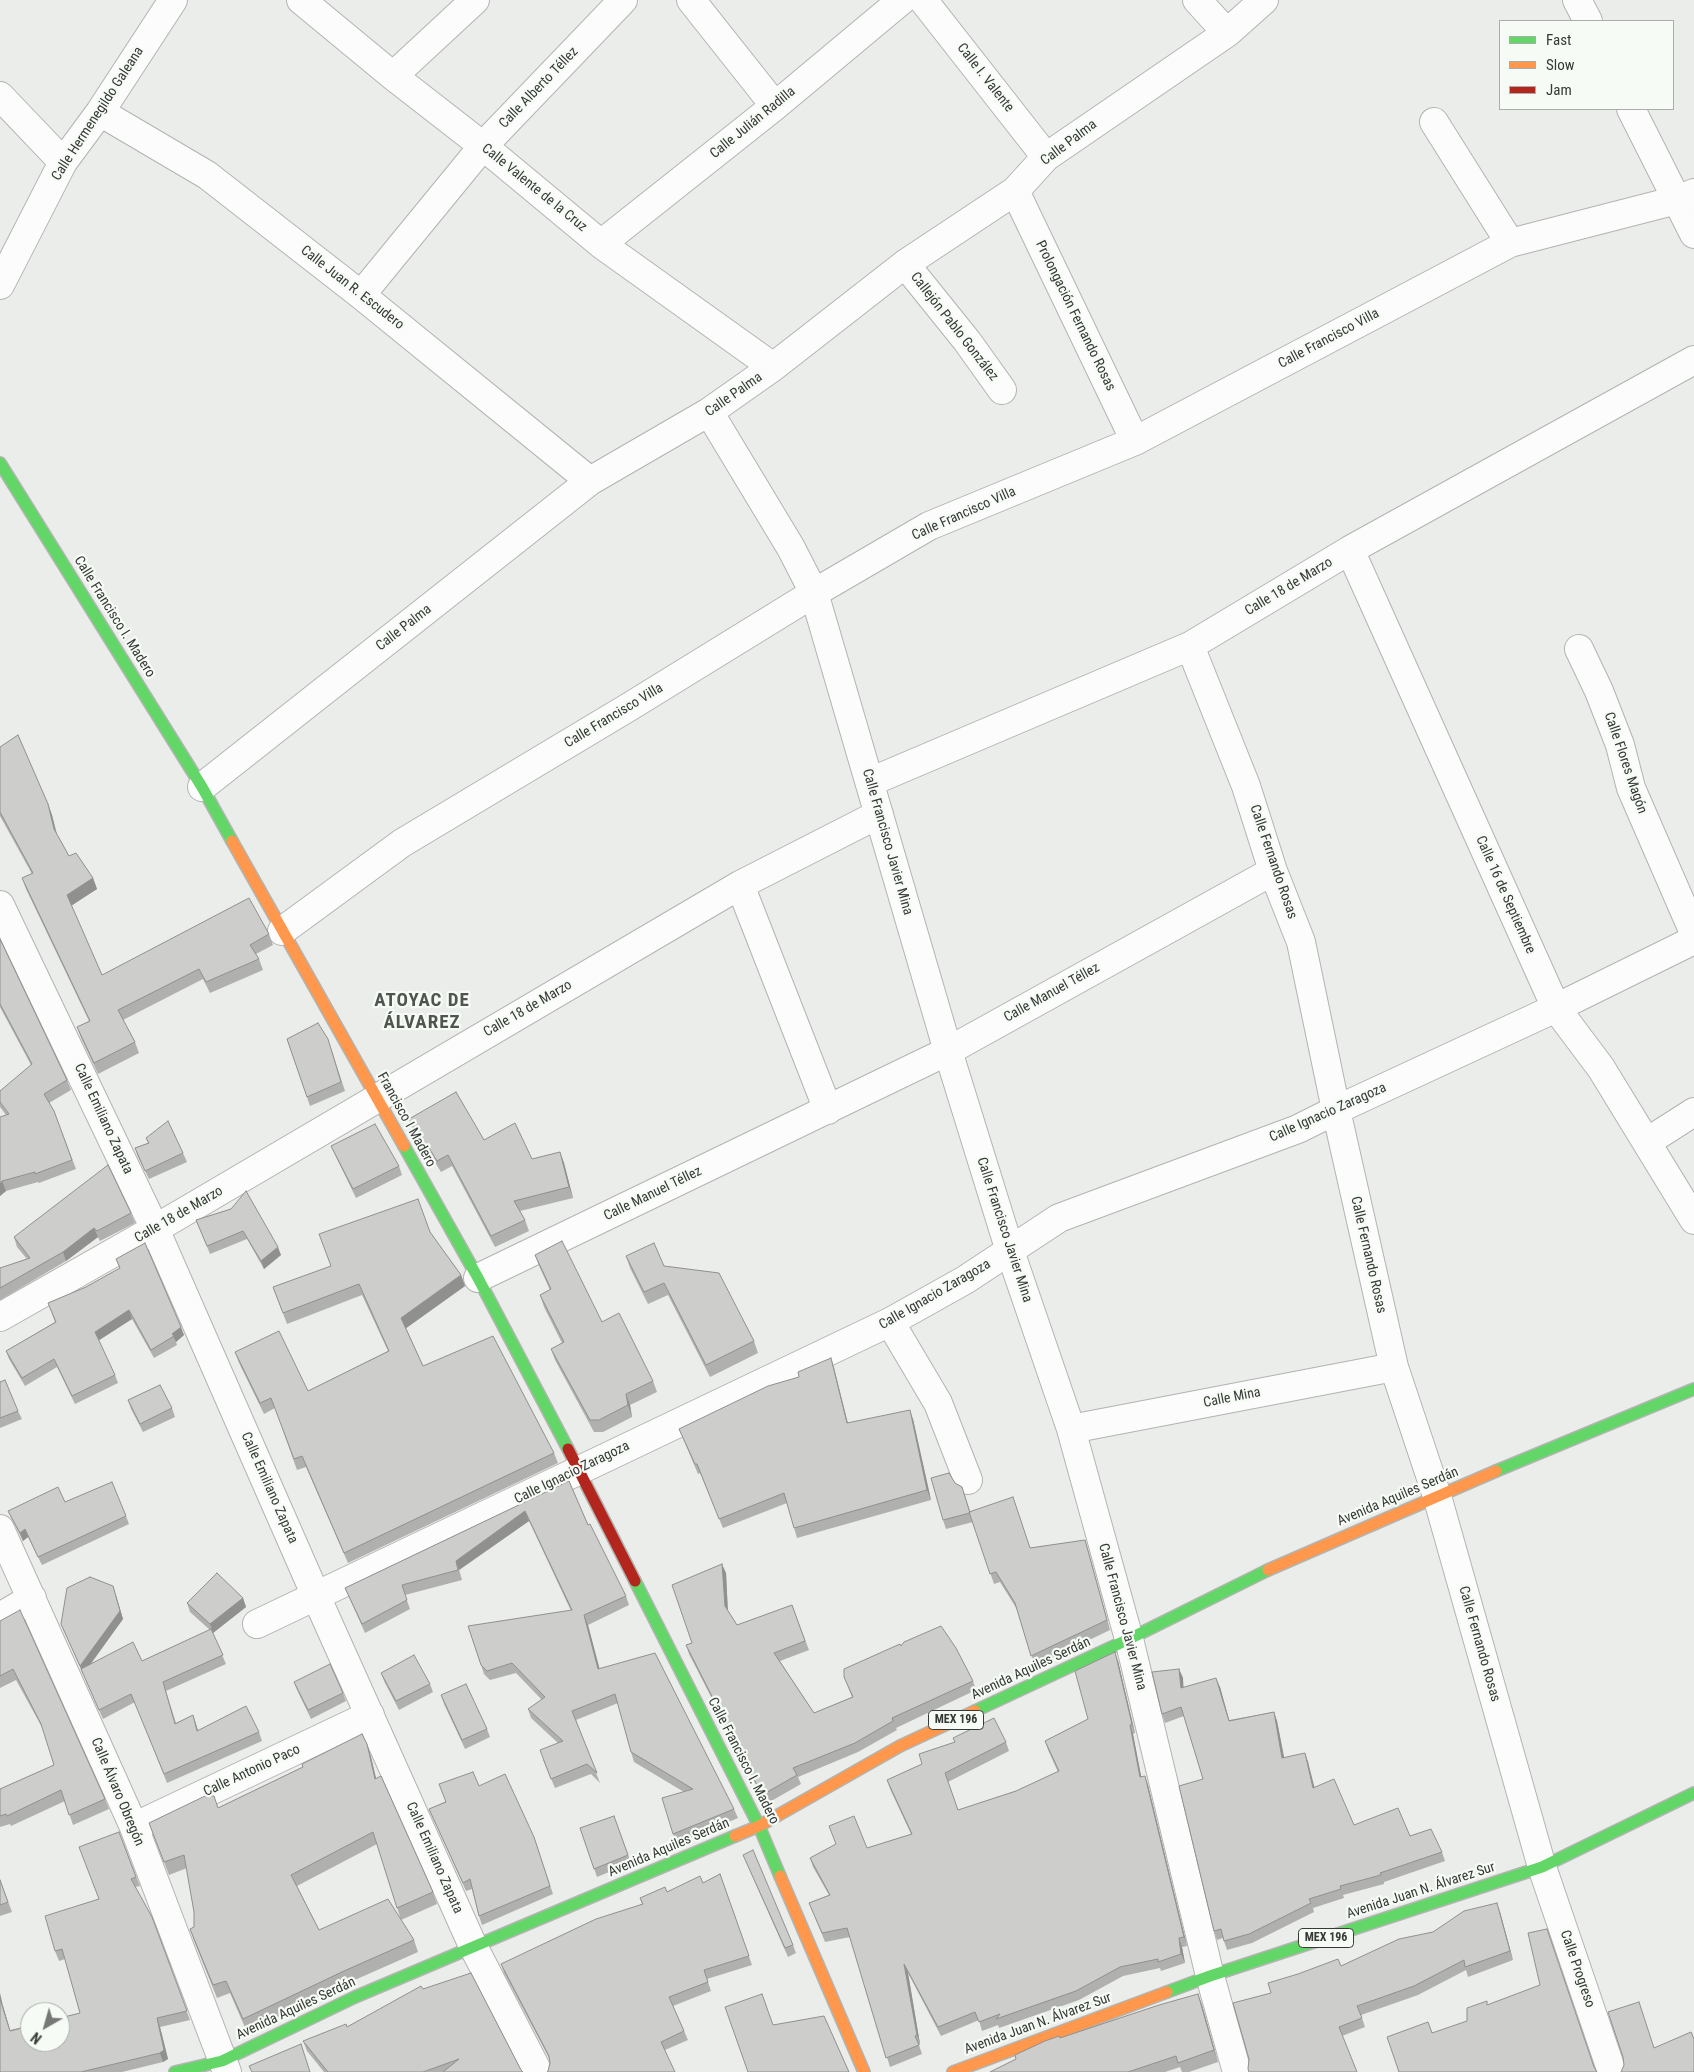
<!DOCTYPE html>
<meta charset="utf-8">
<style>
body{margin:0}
#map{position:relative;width:1694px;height:2072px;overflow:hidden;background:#eaede9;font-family:"Roboto Condensed",sans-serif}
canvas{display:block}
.legend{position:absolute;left:1499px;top:20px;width:175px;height:90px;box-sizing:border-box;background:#f6fbf5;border:1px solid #aaada9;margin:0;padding:6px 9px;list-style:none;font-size:15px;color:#373937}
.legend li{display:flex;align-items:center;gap:10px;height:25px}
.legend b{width:25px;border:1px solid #aaada9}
.north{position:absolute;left:20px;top:2002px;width:50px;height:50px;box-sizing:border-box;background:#f6fbf5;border:1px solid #aaada9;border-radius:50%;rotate:218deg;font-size:14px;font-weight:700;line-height:20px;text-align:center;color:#373937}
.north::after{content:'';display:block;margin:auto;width:18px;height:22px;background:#767875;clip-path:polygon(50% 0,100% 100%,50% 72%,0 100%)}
</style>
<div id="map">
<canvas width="1694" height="2072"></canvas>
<ul class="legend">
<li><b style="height:6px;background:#63d668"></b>Fast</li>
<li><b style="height:6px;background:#ff974d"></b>Slow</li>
<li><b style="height:6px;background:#b3261e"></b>Jam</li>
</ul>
<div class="north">N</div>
</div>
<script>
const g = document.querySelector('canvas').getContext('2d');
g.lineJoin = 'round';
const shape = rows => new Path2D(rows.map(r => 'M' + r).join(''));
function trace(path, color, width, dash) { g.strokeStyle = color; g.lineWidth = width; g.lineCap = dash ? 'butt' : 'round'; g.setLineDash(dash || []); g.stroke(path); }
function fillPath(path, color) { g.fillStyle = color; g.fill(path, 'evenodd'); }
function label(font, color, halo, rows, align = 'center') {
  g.font = font + ' "Roboto Condensed",sans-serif'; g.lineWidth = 4.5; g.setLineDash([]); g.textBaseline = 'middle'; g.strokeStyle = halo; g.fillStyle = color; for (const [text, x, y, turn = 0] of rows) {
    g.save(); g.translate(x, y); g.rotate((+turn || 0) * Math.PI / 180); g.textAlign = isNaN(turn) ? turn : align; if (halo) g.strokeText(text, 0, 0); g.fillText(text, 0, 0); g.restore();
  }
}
const street = shape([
 [301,0,393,76,483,146,601,244,773,367],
 [691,0,775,106],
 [923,0,1046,157],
 [1197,0,1227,33],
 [1577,0,1588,21],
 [393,76,475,0],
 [0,96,63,162],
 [1631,109,1694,234],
 [100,112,207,175,361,295,590,481],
 [1434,122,1510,243],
 [1015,191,1135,441],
 [601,244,775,106,902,0],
 [905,264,967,341,1002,390],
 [0,285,63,162,100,112,173,0],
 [361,295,483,146,623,0],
 [709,412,791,548,814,593,948,1051,1010,1251,1071,1429,1129,1639,1210,1976,1237,2072],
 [1350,550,1556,1008,1601,1068,1694,1220],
 [1190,646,1246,786,1273,871,1301,942,1336,1110,1394,1367,1437,1496,1542,1867,1612,2072],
 [1579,649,1599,691,1620,745,1631,788,1694,933],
 [870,782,1190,646,1350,550,1694,360],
 [202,787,590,481,709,412,773,367,905,264,1015,191,1046,157,1227,33,1264,0],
 [740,885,828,1110],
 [0,905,155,1229,316,1596,473,1946,538,2072],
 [282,931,402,843,629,707,814,593,929,526,1135,441,1510,243,1677,200,1694,193],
 [1647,1142,1694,1112],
 [478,1278,948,1051,1273,871],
 [0,1317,155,1229,740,885,879,814],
 [890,1322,938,1403,968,1480],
 [1071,1429,1394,1367],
 [0,1529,134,1827,227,2072],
 [0,1617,32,1598],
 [257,1624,890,1322,965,1280,1059,1218,1298,1129,1336,1110,1556,1008,1694,940],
 [134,1827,370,1715]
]);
const fast = shape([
 [0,463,202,787,232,841],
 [404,1146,478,1278,568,1449],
 [1496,1471,1694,1389],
 [635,1581,759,1826,780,1876],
 [975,1711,1129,1639,1268,1570],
 [1167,1992,1210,1976,1542,1867,1694,1793],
 [175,2072,222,2061,355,1997,735,1836]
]);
const slow = shape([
 [232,841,404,1146],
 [1268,1570,1496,1471],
 [735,1836,759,1826,900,1746,975,1711],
 [780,1876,864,2072],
 [953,2072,1167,1992]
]);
const jam = shape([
 [568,1449,635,1581]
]);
trace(street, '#b2b4b1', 30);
trace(fast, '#b2b4b1', 14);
trace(slow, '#b2b4b1', 14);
trace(jam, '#b2b4b1', 14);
trace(street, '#fcfcfc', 28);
trace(fast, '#63d668', 11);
trace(slow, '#ff974d', 11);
trace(jam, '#b3261e', 11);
fillPath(shape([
 [0,747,48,804,52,815,57,834,69,856,93,878,97,889,71,905,102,975,269,934,273,945,256,954,259,959,263,970,210,993,203,979,123,1020,135,1042,139,1053,98,1074,81,1038,77,1027,89,1021,26,889,22,878,32,874,0,816],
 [0,939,67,1080,71,1090,49,1103,54,1111,76,1169,39,1183,38,1182,6,1191,0,1196,6,1115,0,1107,0,1102,31,1065,0,1007],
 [287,1039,331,1048,345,1091,310,1106],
 [409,1119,484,1140,532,1159,560,1152,564,1163,573,1198,520,1211,525,1220,529,1231,495,1247,452,1166,441,1172,433,1159,430,1161,413,1130],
 [146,1138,183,1153,187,1162,149,1179,138,1157,135,1148,148,1143],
 [331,1146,399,1166,402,1175,356,1198,335,1155],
 [231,1209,281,1255,264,1269,247,1239,210,1254,196,1220],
 [131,1213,135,1223,100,1241,98,1237,66,1261,0,1300,0,1268,27,1259,17,1247,14,1237],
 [430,1232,461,1275,465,1286,406,1328,423,1366,554,1453,558,1463,348,1563,306,1467,297,1470,275,1408,264,1414,239,1363,235,1352,308,1391,388,1351,362,1295,287,1324,273,1287],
 [535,1255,602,1322,653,1381,657,1392,630,1405,632,1417,603,1432,594,1432,555,1360,551,1349,562,1343,544,1307,540,1295,550,1290,539,1266],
 [626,1256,664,1266,754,1341,758,1353,710,1377,668,1295,648,1304,630,1268],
 [116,1259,184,1335,176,1342,177,1345,154,1358,132,1319,98,1340,115,1375,118,1383,75,1404,57,1367,25,1386,9,1359,6,1351,55,1322,48,1303,86,1287,120,1268],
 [831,1358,834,1368,848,1423,913,1419,931,1500,797,1538,787,1503,723,1528,700,1473,698,1474,679,1429,799,1377],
 [0,1382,18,1411,22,1419,0,1428],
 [128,1400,172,1408,175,1417,143,1432,131,1409],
 [569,1481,588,1525,626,1596,629,1605,588,1625,599,1668,734,1809,738,1818,677,1844,673,1834,684,1792,634,1762,631,1752,618,1703,576,1720,600,1783,591,1774,555,1788,543,1760,558,1743,531,1718,528,1709,542,1700,516,1673,490,1680,484,1674,468,1626,571,1611,529,1521,459,1570,462,1580,405,1595,410,1609,365,1633,345,1588],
 [955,1483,962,1487,970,1511,1030,1548,1085,1540,1088,1550,1110,1630,1035,1666,1018,1611,1000,1582,994,1584,973,1522,946,1529,943,1520],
 [65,1502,126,1516,129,1524,42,1565,28,1537,23,1541,8,1511],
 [726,1573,728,1611,737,1625,792,1605,809,1650,780,1661,814,1713,852,1697,844,1677,901,1646,973,1681,976,1690,896,1728,897,1730,858,1752,798,1777,801,1784,766,1804,689,1654,686,1645,692,1643],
 [116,1595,123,1619,91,1664,142,1661,210,1630,190,1612,187,1603,243,1598,246,1607,213,1633,212,1632,226,1664,166,1691,176,1723,193,1715,198,1730,259,1732,262,1741,167,1783,135,1702,103,1719,61,1624],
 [0,1621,105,1799,109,1809,73,1825,65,1801,11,1826,10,1824,0,1827,0,1789,54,1765,44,1731,16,1680,0,1688],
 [1118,1661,1135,1733,1133,1734,1141,1776,1148,1785,1187,1946,1182,1947,1185,1963,1161,1971,1160,1968,1123,1976,1079,2000,999,2028,998,2025,982,2031,979,2020,941,2036,908,1973,920,2044,919,2045,922,2054,890,2067,850,1937,825,1942,813,1912,809,1903,829,1895,813,1867,810,1858,867,1848,911,1834,890,1789,887,1780,922,1764,955,1742,953,1738,1006,1742,1009,1751,948,1782,958,1810,1016,1791,1058,1772,1048,1750,1045,1741,1088,1719],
 [1179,1669,1183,1678,1183,1687,1220,1687,1229,1720,1274,1712,1277,1721,1284,1758,1305,1753,1308,1762,1314,1788,1354,1825,1410,1836,1442,1852,1445,1861,1384,1882,1384,1884,1343,1895,1344,1898,1313,1908,1314,1912,1252,1943,1227,1950,1223,1938,1217,1940,1214,1931,1203,1779,1184,1716,1165,1723,1162,1714],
 [381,1673,430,1684,433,1692,399,1710,384,1681],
 [294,1682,343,1693,346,1701,311,1719,297,1690],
 [441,1695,487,1729,490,1737,465,1749,444,1704],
 [367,1744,371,1757,376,1778,433,1892,437,1904,401,1920,377,1844,297,1886,319,1930,414,1940,418,1952,348,1983,247,2032,230,1993,217,1998,194,1941,190,1929,194,1927,194,1912,187,1868,169,1875,149,1823,218,1808,303,1767,302,1764],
 [479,1786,534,1837,553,1894,482,1925,479,1916,472,1889,466,1891,429,1809],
 [614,1816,631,1863,597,1877,580,1828],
 [119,1832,140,1886,135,1887,152,1917,190,2020,160,2027,168,2059,163,2062,122,2072,0,2072,3,2006,10,2030,80,2013,65,1959,59,1961,55,1951,99,1899],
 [743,1855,793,1945,796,1953,788,1957],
 [720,1874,752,1965,707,1979,711,1991,673,2006,688,2040,665,2050,548,2071,550,2063,550,2060,504,1973,501,1964,642,1904,640,1898,703,1883],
 [0,1880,12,1912,0,1916],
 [1500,1912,1513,1960,1468,1977,1466,1970,1418,1995,1361,2015,1365,2027,1342,2036,1271,1993,1433,1932],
 [423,1989,523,2072,324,2072,307,2051,303,2041,347,2027],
 [1198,1994,1202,2005,1218,2062,1189,2072,1182,2072,1180,2067,1165,2072,990,2072,1060,2038]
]), '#b0b1af');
fillPath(shape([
 [48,804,52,815,58,840,54,829],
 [93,878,97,889,71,906,67,895],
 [560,1152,564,1163,573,1198,569,1187],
 [2,1181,6,1191,0,1196,0,1184],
 [94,1228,98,1237,66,1261,63,1252],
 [278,1247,281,1255,264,1269,261,1261],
 [461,1275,465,1286,405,1329,401,1318],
 [129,1310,132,1319,98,1341,95,1332],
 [181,1327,184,1335,176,1342,172,1334],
 [831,1358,834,1368,850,1433,847,1423],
 [626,1394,630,1405,632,1417,628,1405],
 [910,1410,913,1419,931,1500,927,1490],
 [525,1511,529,1521,459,1570,462,1580,456,1561],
 [25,1529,28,1537,23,1541,20,1533],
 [1085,1540,1088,1550,1110,1630,1107,1620],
 [722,1564,726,1573,728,1615,725,1606],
 [113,1586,123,1619,83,1674,81,1669,83,1675,80,1666],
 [243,1598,246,1607,213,1633,210,1624],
 [584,1615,588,1625,602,1678,598,1669],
 [1115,1652,1118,1661,1135,1733,1132,1724],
 [1179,1669,1183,1678,1184,1697,1181,1688],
 [1216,1678,1220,1687,1232,1730,1229,1721],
 [1274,1712,1277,1721,1286,1767,1282,1758],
 [193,1715,196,1724,200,1740,197,1731],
 [1130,1725,1133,1734,1143,1786,1140,1777],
 [367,1744,371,1757,379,1791,375,1779],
 [1305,1753,1308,1762,1317,1797,1313,1788],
 [1145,1776,1148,1785,1187,1946,1184,1937],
 [1497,1903,1500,1912,1513,1960,1510,1951],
 [1179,1938,1182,1947,1185,1963,1181,1954],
 [904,1964,908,1973,920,2044,917,2035],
 [0,1993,3,2006,13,2040,0,1999],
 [1198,1994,1202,2005,1218,2062,1214,2050],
 [157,2018,160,2027,168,2059,163,2062,160,2053]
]), '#90908e');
const building = shape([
 [18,735,48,804,54,829,69,856,76,853,93,878,67,895,102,975,249,898,269,934,250,945,259,959,206,982,199,969,118,1010,135,1042,94,1063,77,1027,90,1021,22,878,33,873,0,812,0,747,18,735],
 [0,939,67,1080,44,1094,54,1111,72,1160,35,1174,35,1172,2,1181,0,1184,0,1117,9,1114,0,1102,0,1091,32,1064,0,1004,0,939],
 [318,1023,328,1039,341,1082,307,1097,287,1039,318,1023],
 [456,1092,484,1140,515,1123,532,1159,560,1152,569,1187,514,1201,525,1220,491,1236,448,1155,437,1161,429,1148,426,1150,409,1119,456,1092],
 [168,1121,183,1153,145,1171,135,1148,149,1143,146,1138,168,1121],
 [375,1124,399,1166,353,1189,331,1146,375,1124],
 [108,1165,131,1213,97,1231,94,1228,63,1252,0,1288,0,1268,30,1258,14,1237,108,1165],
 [246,1191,278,1247,261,1261,243,1231,207,1246,196,1220,231,1209,246,1191],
 [418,1199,430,1232,461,1275,401,1318,423,1366,493,1336,554,1453,344,1553,302,1456,294,1459,271,1398,260,1403,235,1352,279,1331,308,1391,389,1351,359,1284,283,1313,273,1287,331,1266,319,1234,418,1199],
 [562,1241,602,1322,619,1313,653,1381,626,1394,628,1405,599,1420,590,1420,551,1349,564,1342,540,1295,551,1289,535,1255,562,1241],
 [145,1243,181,1327,172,1334,174,1336,151,1350,129,1310,95,1332,115,1375,72,1396,54,1359,22,1378,6,1351,56,1322,48,1303,86,1287,120,1268,116,1259,145,1243],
 [654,1243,664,1266,719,1273,754,1341,706,1365,664,1283,644,1292,626,1256,654,1243],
 [831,1358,847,1423,910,1410,927,1490,794,1528,784,1493,719,1519,697,1464,695,1464,679,1429,768,1386,799,1377,798,1372,831,1358],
 [5,1380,18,1411,0,1418,0,1382,5,1380],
 [160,1385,172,1408,140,1424,128,1400,160,1385],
 [949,1473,955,1483,962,1487,970,1513,943,1520,931,1478,949,1473],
 [569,1481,588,1525,590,1524,626,1596,584,1615,598,1669,655,1653,734,1809,673,1834,662,1798,693,1789,631,1752,615,1694,572,1711,597,1773,587,1764,551,1779,540,1750,563,1741,528,1709,545,1697,512,1663,487,1671,481,1665,468,1626,572,1610,525,1511,456,1561,458,1570,402,1585,407,1600,362,1624,345,1588,569,1481],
 [112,1482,126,1516,38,1557,25,1529,20,1533,8,1511,58,1487,65,1502,112,1482],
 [1013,1497,1030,1548,1085,1540,1107,1620,1031,1656,1015,1603,996,1572,990,1574,969,1512,1013,1497],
 [722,1564,725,1606,737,1625,792,1605,805,1641,774,1653,814,1713,853,1697,844,1677,844,1669,900,1644,901,1646,904,1642,941,1626,956,1648,973,1681,892,1718,893,1721,855,1743,793,1768,797,1775,762,1795,686,1645,692,1643,672,1585,722,1564],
 [217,1573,243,1598,210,1624,187,1603,217,1573],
 [90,1577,113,1586,120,1611,80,1666,61,1624,67,1588,90,1577],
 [20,1610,105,1799,69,1815,61,1790,7,1816,6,1814,0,1816,0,1789,54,1765,41,1724,13,1669,0,1676,0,1621,20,1610],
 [211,1629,223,1655,163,1682,175,1724,193,1715,197,1731,246,1706,259,1732,164,1774,131,1694,99,1710,81,1669,133,1642,142,1661,211,1629],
 [1115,1652,1132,1724,1130,1725,1140,1777,1145,1776,1184,1937,1179,1938,1181,1954,1158,1962,1158,1959,1120,1967,1076,1991,996,2019,1000,2014,979,2022,975,2012,938,2027,904,1964,917,2035,915,2036,919,2045,886,2058,847,1928,822,1933,809,1903,830,1895,810,1858,836,1844,829,1826,854,1816,867,1848,912,1834,887,1780,922,1764,919,1754,955,1742,953,1738,994,1718,1006,1742,945,1773,958,1810,1016,1791,1059,1771,1045,1741,1088,1719,1075,1671,1115,1652],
 [414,1655,430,1684,396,1701,381,1673,414,1655],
 [330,1664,343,1693,308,1710,294,1682,330,1664],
 [1179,1669,1181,1688,1216,1678,1229,1721,1274,1712,1282,1758,1305,1753,1313,1788,1334,1779,1354,1825,1398,1808,1410,1836,1431,1829,1442,1852,1380,1873,1381,1875,1340,1886,1341,1889,1309,1899,1311,1903,1249,1934,1224,1941,1221,1929,1214,1931,1179,1786,1203,1779,1181,1707,1162,1714,1152,1672,1179,1669],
 [466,1684,487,1729,462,1740,441,1695,466,1684],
 [362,1734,367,1744,375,1779,381,1776,433,1892,397,1908,373,1832,291,1875,319,1930,388,1899,414,1940,344,1971,243,2019,226,1981,213,1985,190,1929,194,1927,194,1912,184,1855,164,1862,149,1823,205,1796,214,1796,218,1808,303,1767,302,1764,362,1734],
 [473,1772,479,1786,505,1774,534,1837,550,1886,479,1916,470,1879,463,1883,429,1809,446,1802,439,1784,473,1772],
 [614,1816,628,1855,594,1869,580,1828,614,1816],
 [119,1832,136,1877,131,1879,152,1917,187,2011,157,2018,164,2050,160,2053,81,2072,0,2072,0,1999,10,2031,30,2026,30,2042,60,2042,60,2018,80,2013,62,1949,55,1951,45,1916,99,1899,79,1847,119,1832],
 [753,1850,793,1945,785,1948,743,1855,753,1850],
 [720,1874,749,1956,704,1970,708,1982,669,1997,684,2031,661,2042,675,2072,547,2072,548,2071,550,2063,549,2056,501,1964,596,1919,643,1904,640,1898,665,1887,667,1892,700,1876,703,1883,720,1874],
 [0,1880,8,1902,0,1905,0,1880],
 [1497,1903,1510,1951,1465,1967,1464,1960,1414,1986,1357,2006,1362,2018,1339,2027,1357,2072,1249,2072,1248,2069,1249,2059,1233,2003,1271,1993,1268,1983,1298,1974,1338,1959,1341,1966,1399,1939,1433,1932,1464,1911,1497,1903],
 [1547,1929,1594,2067,1597,2072,1399,2072,1387,2037,1428,2022,1432,2033,1467,2021,1467,2008,1487,2001,1487,2005,1540,1985,1528,1933,1547,1929],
 [471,1973,521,2070,523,2072,443,2072,459,2059,423,2072,328,2072,303,2041,346,2024,347,2027,421,1986,423,1989,471,1973],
 [762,1994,773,2025,824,2016,849,2072,748,2072,725,2007,762,1994],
 [1198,1994,1214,2050,1178,2063,1176,2056,1128,2072,990,2072,1016,2059,1015,2055,1045,2041,1059,2036,1060,2038,1159,2005,1198,1994],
 [1639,2002,1654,2048,1691,2032,1694,2039,1694,2072,1621,2072,1624,2065,1623,2057,1608,2012,1639,2002],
 [301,2044,310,2072,252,2072,249,2066,301,2044]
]);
fillPath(building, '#cdcecb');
trace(building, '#90908e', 1);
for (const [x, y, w] of [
 [956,1720,55],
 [1326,1938,55]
]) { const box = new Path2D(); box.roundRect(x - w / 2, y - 9.5, w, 19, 4); g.fillStyle = '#f6fbf5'; g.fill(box); trace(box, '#373937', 1); }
label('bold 12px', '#373937', null, [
 ["MEX 196",956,1720],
 ["MEX 196",1326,1938]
]);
label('14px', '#373937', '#f6fbf5', [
 ["Calle I. Valente",985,78,52],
 ["Calle Alberto Téllez",539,88,-46],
 ["Calle Hermenegildo Galeana",98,114,-57],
 ["Calle Julián Radilla",753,123,-39],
 ["Calle Palma",1069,143,-37],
 ["Calle Valente de la Cruz",534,188,39],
 ["Calle Juan R. Escudero",352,288,38],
 ["Prolongación Fernando Rosas",1075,316,64],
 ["Callejón Pablo González",954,327,52],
 ["Calle Francisco Villa",1329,339,-28],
 ["Calle Palma",734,395,-35],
 ["Calle Francisco Villa",964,514,-24],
 ["Calle 18 de Marzo",1289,587,-31],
 ["Calle Francisco I. Madero",114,617,58],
 ["Calle Palma",404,628,-38],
 ["Calle Francisco Villa",614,716,-31],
 ["Calle Flores Magón",1625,763,71],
 ["Calle Francisco Javier Mina",887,842,74],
 ["Calle Fernando Rosas",1273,862,71],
 ["Calle 16 de Septiembre",1505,895,66],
 ["Calle Manuel Téllez",1052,993,-29],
 ["Calle 18 de Marzo",528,1009,-30],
 ["Calle Ignacio Zaragoza",1328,1113,-24],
 ["Calle Emiliano Zapata",103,1119,65],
 ["Francisco I Madero",406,1120,61],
 ["Calle Manuel Téllez",653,1194,-26],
 ["Calle 18 de Marzo",179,1215,-30],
 ["Calle Francisco Javier Mina",1004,1230,72],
 ["Calle Fernando Rosas",1368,1255,77],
 ["Calle Ignacio Zaragoza",935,1295,-30],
 ["Calle Mina",1232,1398,-11],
 ["Calle Ignacio Zaragoza",572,1473,-26],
 ["Calle Emiliano Zapata",269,1488,66],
 ["Avenida Aquiles Serdán",1398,1497,-23],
 ["Calle Francisco Javier Mina",1122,1617,75],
 ["Calle Fernando Rosas",1479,1644,74],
 ["Avenida Aquiles Serdán",1031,1669,-25],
 ["Calle Francisco I. Madero",743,1761,63],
 ["Calle Antonio Paco",252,1771,-25],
 ["Calle Álvaro Obregón",117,1792,67],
 ["Avenida Aquiles Serdán",669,1848,-23],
 ["Calle Emiliano Zapata",434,1858,66],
 ["Avenida Juan N. Álvarez Sur",1421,1891,-18],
 ["Calle Progreso",1577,1969,71],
 ["Avenida Aquiles Serdán",296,2009,-25],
 ["Avenida Juan N. Álvarez Sur",1038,2024,-20]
]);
g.letterSpacing = '1px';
label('bold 19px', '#515551', '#f6fbf5', [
 ["ATOYAC DE",422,1001],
 ["ÁLVAREZ",422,1023]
]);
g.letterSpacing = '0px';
</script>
